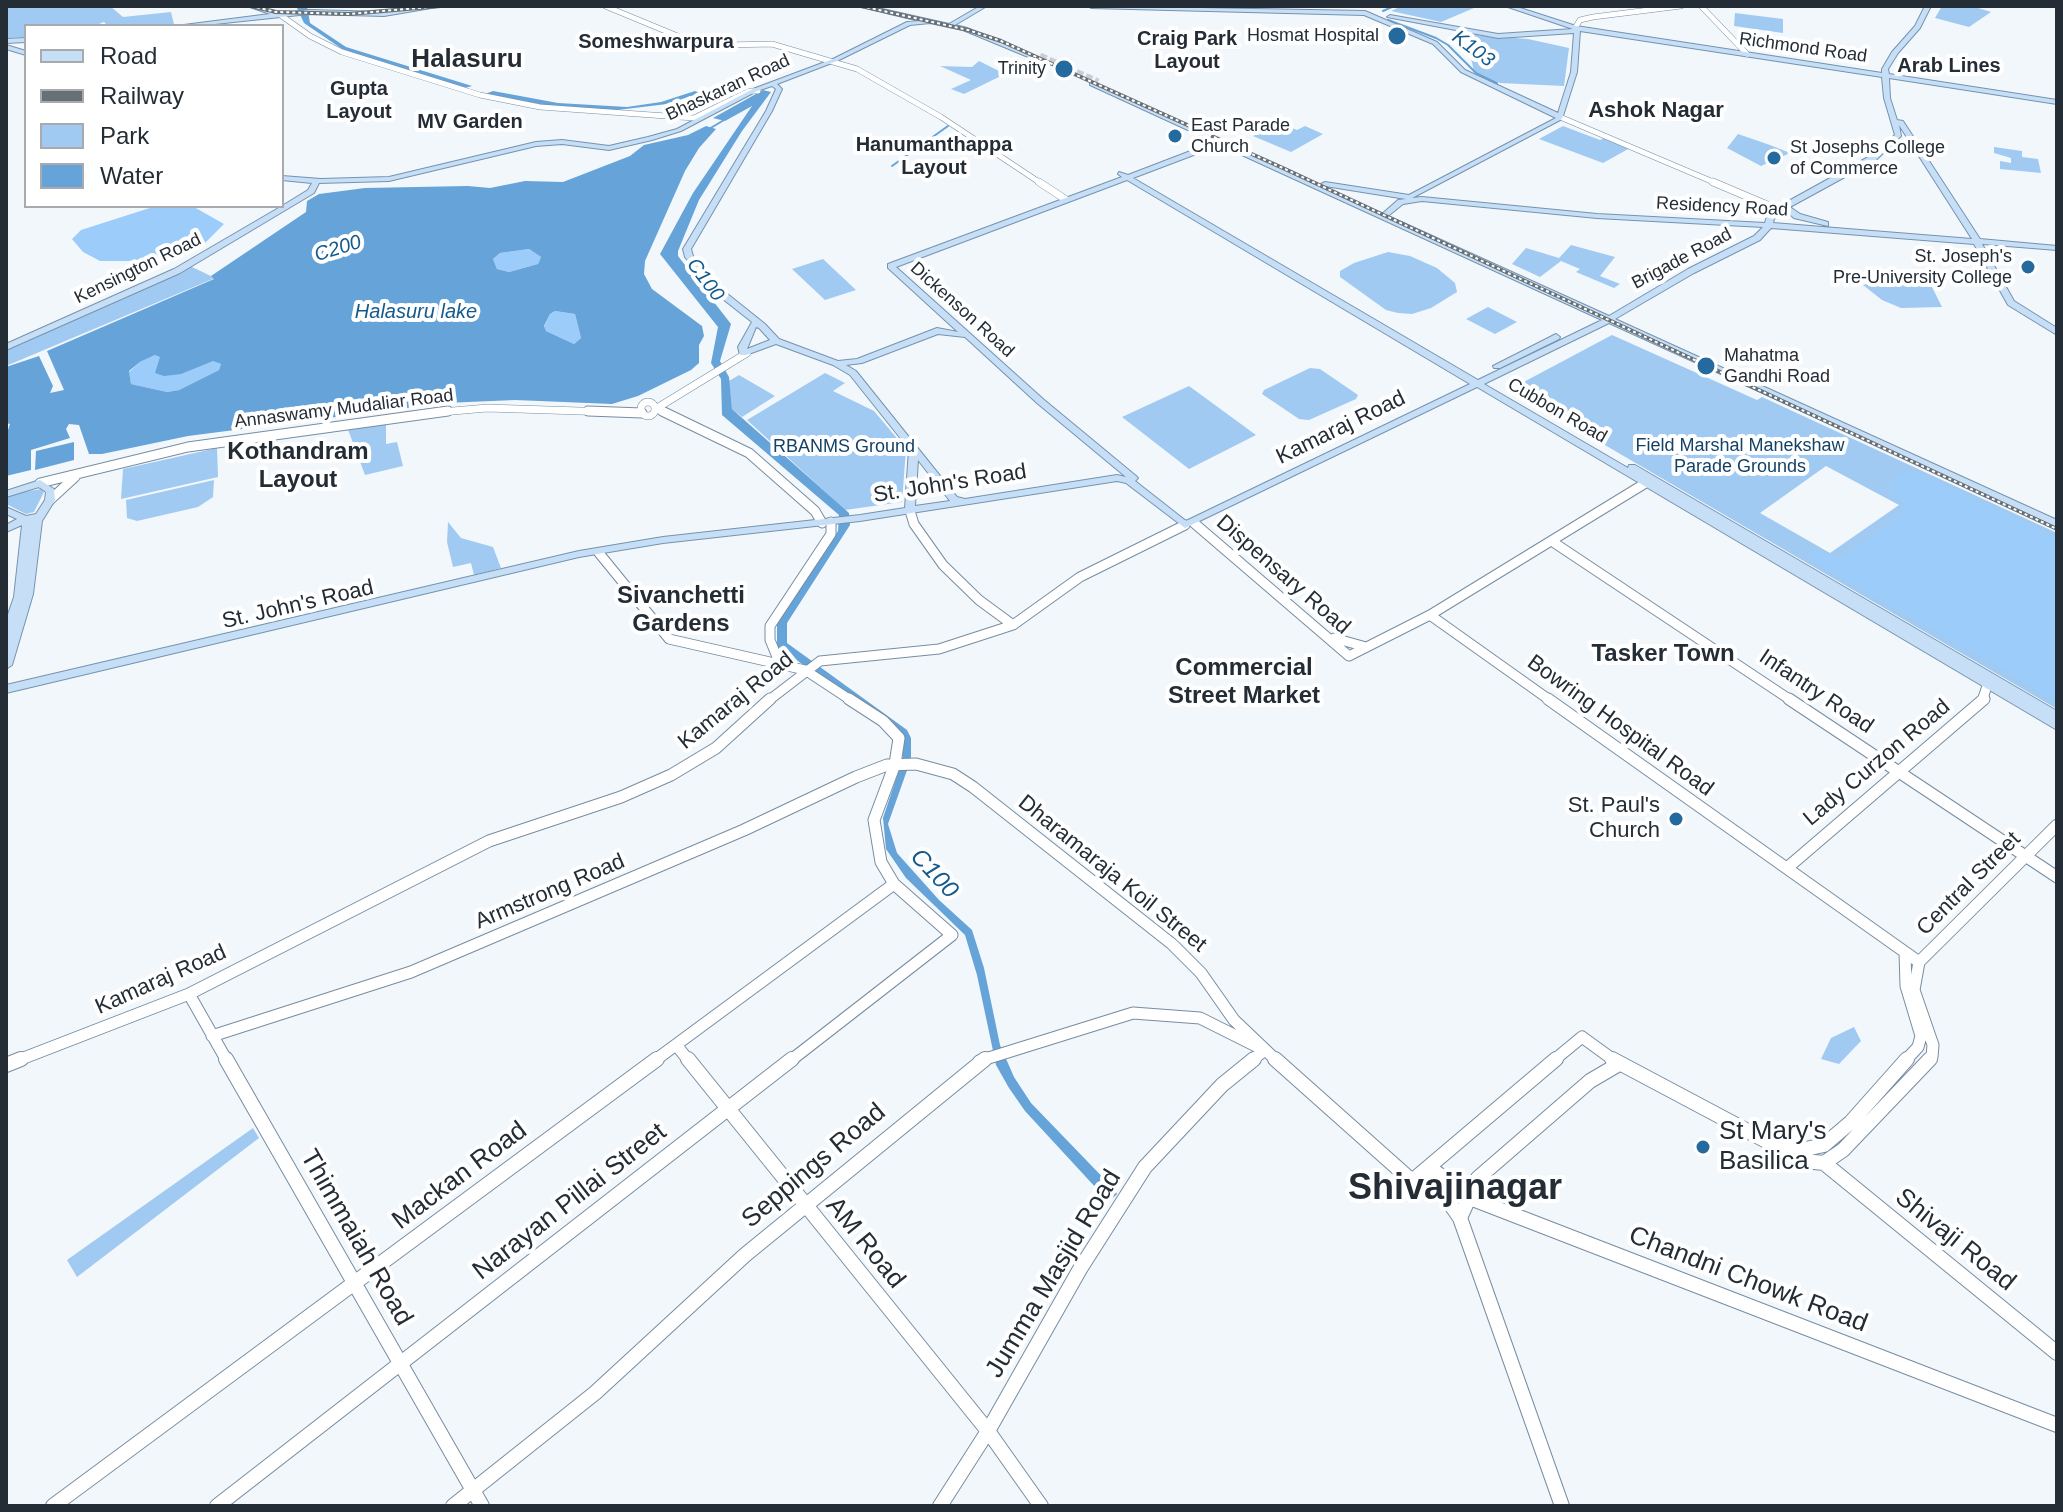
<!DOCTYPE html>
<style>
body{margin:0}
#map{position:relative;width:2063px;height:1512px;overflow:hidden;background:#f2f7fc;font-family:Arial,sans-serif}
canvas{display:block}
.frame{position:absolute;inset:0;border:8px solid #242d36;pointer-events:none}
.legend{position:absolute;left:24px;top:24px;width:260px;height:184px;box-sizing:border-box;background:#fff;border:2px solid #a7abaf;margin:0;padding:10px 14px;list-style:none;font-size:24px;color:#242d36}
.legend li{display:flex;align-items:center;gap:16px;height:40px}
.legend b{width:40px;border:2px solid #a7abaf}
</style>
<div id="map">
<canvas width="2063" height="1512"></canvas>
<div class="frame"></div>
<ul class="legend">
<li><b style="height:10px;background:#c6dff6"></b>Road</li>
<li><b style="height:10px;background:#687077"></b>Railway</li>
<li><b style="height:22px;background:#a0caf1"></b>Park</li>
<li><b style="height:22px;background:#65a3d8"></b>Water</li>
</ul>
</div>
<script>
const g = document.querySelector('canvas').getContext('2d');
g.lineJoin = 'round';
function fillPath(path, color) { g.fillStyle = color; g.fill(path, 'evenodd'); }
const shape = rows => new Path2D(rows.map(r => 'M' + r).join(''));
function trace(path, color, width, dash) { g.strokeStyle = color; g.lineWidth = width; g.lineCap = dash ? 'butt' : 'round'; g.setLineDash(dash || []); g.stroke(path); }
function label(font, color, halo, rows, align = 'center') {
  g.font = font + ' Arial,sans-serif'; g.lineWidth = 8; g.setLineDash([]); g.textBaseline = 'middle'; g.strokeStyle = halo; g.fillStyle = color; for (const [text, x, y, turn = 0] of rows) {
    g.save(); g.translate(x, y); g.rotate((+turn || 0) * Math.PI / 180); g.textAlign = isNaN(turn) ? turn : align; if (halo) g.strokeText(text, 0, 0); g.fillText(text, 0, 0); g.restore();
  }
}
fillPath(shape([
 [6,6,110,6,123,17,171,12,174,24,108,26,104,22,94,26,26,26,26,37,6,38],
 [1402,6,1467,6,1474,8,1441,22,1391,11],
 [1942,6,1972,6,1991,12,1969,27,1935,18],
 [1735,13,1783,19,1783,33,1734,26],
 [1465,34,1528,39,1569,48,1564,86,1500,83,1474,71],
 [979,61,1005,74,964,94,951,89,971,80,940,66,972,67],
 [1280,123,1297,130,1305,126,1323,134,1291,152,1253,136],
 [1563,126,1600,140,1604,138,1630,148,1603,163,1539,139],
 [1738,134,1770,145,1790,153,1761,166,1727,148],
 [1994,147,2022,151,2022,157,2038,159,2041,173,2000,169,2000,161,2011,163,2011,158,1994,153],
 [1571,245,1615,257,1600,276,1620,284,1614,288,1576,272,1580,269,1561,261,1540,277,1512,264,1526,248,1559,258],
 [1388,252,1410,256,1437,268,1455,283,1457,292,1431,308,1412,314,1398,313,1386,310,1340,277,1340,271,1354,263],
 [823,259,856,290,825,300,792,269],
 [190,266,215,278,6,366,6,349,130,296],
 [1900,275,1927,277,1942,307,1901,308,1882,300,1863,285],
 [1488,307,1517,322,1495,334,1466,319],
 [1612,335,1757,400,1762,397,2057,533,2057,709,1538,406,1545,402,1518,385],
 [1826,466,1899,505,1830,553,1760,513],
 [1310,368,1320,369,1358,395,1356,399,1309,420,1299,419,1262,394,1264,390],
 [825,373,845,383,833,391,874,411,906,449,902,502,845,510,747,420],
 [739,375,775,396,742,417,732,409,729,381],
 [1189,386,1256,435,1189,469,1122,417],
 [386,422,386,444,397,442,403,466,365,475,347,427],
 [217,448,218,477,121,499,123,469],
 [214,480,213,497,198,507,137,521,127,518,126,500],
 [41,489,44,492,34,512,26,514,6,504,6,497,12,494],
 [448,522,461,538,493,547,501,568,474,575,471,563,453,567,447,542],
 [1854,1027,1861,1041,1839,1064,1821,1059,1831,1038],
 [253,1128,259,1138,77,1277,67,1260]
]), '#a0caf1');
fillPath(shape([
 [156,206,194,207,224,224,201,247,186,253,141,261,100,261,83,252,72,239,81,230],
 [529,249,541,257,538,264,509,272,497,269,493,259,500,253],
 [555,311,575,314,581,338,574,344,546,331,544,327,550,314],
 [155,355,214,361,221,364,219,370,179,390,167,392,131,384,129,372,140,362],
 [1913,471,2057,537,2057,704,2017,677,1816,563,1807,553,1815,551,1841,559,1864,543,1901,514,1904,504,1887,486,1900,474]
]), '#9ccdfa');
fillPath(shape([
 [296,6,307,6,310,23,346,47,472,86,465,88,348,53,304,23],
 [763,90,771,92,742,131,699,200,678,251,678,256,731,324,720,361,729,377,732,409,849,513,850,525,787,623,787,643,907,730,911,738,911,759,888,824,897,853,939,900,972,930,984,968,1000,1045,1014,1077,1031,1103,1115,1190,1117,1194,1109,1202,1025,1111,1009,1088,996,1065,977,975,965,935,906,878,886,849,883,818,903,758,900,734,777,646,777,623,838,531,839,515,722,415,721,379,711,363,718,327,660,254,693,193,752,106,725,121,713,118],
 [493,91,558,103,627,107,661,102,695,91,700,93,667,104,609,111,550,106,485,94],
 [706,126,716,129,699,148,685,171,645,261,644,274,652,289,702,326,704,336,699,345,699,363,691,370,638,396,612,404,515,400,445,403,188,436,102,454,89,454,79,425,69,424,66,429,70,438,31,450,31,470,6,476,6,436,10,424,6,423,6,367,39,356,53,386,50,393,64,390,47,351,214,279,211,276,306,212,307,201,319,194,365,188,468,186,490,188,525,181,563,182,630,156,644,145,688,135],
 [529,249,541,257,538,264,509,272,497,269,493,259,500,253],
 [555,311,575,314,581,338,574,344,546,331,544,326,550,314],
 [155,355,160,357,155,373,164,376,181,374,213,361,221,364,219,370,179,390,167,392,131,384,129,371,140,362],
 [74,442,74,460,35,470,36,451]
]), '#65a3d8');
trace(shape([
 [1383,11,1394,6],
 [1388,20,1436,38,1448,45,1476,73,1497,83],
 [709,129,724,120],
 [892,166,948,126]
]), '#65a3d8', 2);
trace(shape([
 [1040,56,1098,82]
]), '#c9cfd4', 7, [7, 3]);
const minorFar4 = shape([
 [605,6,680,37,727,45,772,44,857,69,941,117,1042,184],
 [1701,6,1747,54],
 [279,14,310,36,342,52,480,95,540,107,694,118,749,91,758,91],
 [1575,28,1580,20,1593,17,1681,6],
 [1560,117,1718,184]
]);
const minorFar3 = shape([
 [1039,182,1065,199],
 [1713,182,1779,210],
 '641 409a7 7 0 1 1 14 0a7 7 0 1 1-14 0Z',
 [657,408,747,353],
 [657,409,666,413],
 [430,413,487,408,642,413]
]);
const minorFar2 = shape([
 [588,411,642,413],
 [662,411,749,453,815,511,822,523],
 [40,483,188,447,448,411],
 [50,500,75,477],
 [910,511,914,524,943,565,979,600,1013,625],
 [1194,523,1349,656,1430,615,1644,484],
 [1553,542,1792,701],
 [599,553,669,639,805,670,852,701],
 [1430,615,1551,701],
 [1334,638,1366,647],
 [780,664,770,640,770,626,831,534,831,522],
 [768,701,820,661,939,649,1013,625,1080,577,1185,525],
 [1982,701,1987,686]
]);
const minorFar1 = shape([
 [1548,699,1919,962],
 [1789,699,2057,877],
 [1787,868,1984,699],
 [1905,952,1906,986,1921,1036,1918,1047,1905,1061],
 [189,994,227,1061],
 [212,1036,411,972,744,830,856,777,887,765,916,764,953,774,973,787,1172,944,1201,973,1234,1020,1277,1061],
 [677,1046,689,1061],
 [16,1061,189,994,489,841,621,797,671,775,716,748,770,699],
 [654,1061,894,884],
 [790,1061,952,935,894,884,881,862,874,820,895,764,899,738,883,721,849,699],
 [979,1061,1133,1013,1200,1018,1256,1046],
 [1251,1061,1265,1050],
 [1553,1061,1582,1037,1615,1061],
 [1928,1061,1932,1057,1933,1045,1914,990,1919,962,2057,825]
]);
const minor = shape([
 [226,1059,482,1506],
 [688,1059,988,1431,1041,1506],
 [1275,1059,1412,1181],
 [1612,1059,1804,1161,1824,1163,1843,1150,1930,1059],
 [6,1065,21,1059],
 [1784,1147,1801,1150,1824,1145,1851,1122,1907,1059],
 [1824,1163,2057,1353],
 [1429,1167,1470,1198,2057,1425],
 [1412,1181,1556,1059],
 [1412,1181,1429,1183,1442,1192,1460,1218],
 [53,1506,657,1059],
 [217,1506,792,1059],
 [453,1506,595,1393,745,1255,985,1059],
 [940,1506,988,1431,1080,1269,1145,1167,1222,1085,1254,1059],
 [1562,1506,1460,1218,1478,1178,1590,1081,1619,1064]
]);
const major = shape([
 [247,6,256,6,274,12,274,14,309,10,384,12,428,6,443,6,384,16,309,14,196,26,176,26,270,14,247,6],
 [858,6,869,6,949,24,980,6,987,6,955,25,967,28,1038,58,1033,59,963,30,930,23,910,25,837,61,777,84,782,89,772,111,691,249,693,256,725,292,765,324,779,339,838,361,857,359,937,328,958,332,888,268,888,264,1122,177,1118,174,1119,172,1128,175,1214,142,1090,85,1090,83,1094,83,1220,140,1226,140,1226,143,1382,214,1398,200,1406,199,1325,186,1321,184,1325,182,1409,195,1556,118,1461,72,1433,44,1364,15,1091,8,1088,6,1365,11,1437,42,1465,70,1558,113,1571,72,1574,33,1498,38,1387,17,1390,15,1498,34,1573,29,1505,6,1514,6,1576,26,1882,73,1882,69,1892,52,1915,26,1925,6,1931,6,1920,28,1898,53,1888,69,1889,74,2057,100,2057,104,1889,78,1890,98,1897,120,1903,121,1980,239,2057,246,2057,250,1982,244,2014,301,2057,328,2057,335,2008,305,1974,244,1771,228,1760,240,1694,273,1615,319,2057,520,2057,527,1609,323,1484,384,1628,468,1629,465,1635,465,2057,711,2057,730,1477,387,1185,528,1126,483,1117,481,860,521,663,543,579,557,6,693,6,685,579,551,663,537,860,515,905,508,909,449,850,375,833,365,776,344,746,355,740,355,738,347,752,322,719,296,685,257,683,249,766,111,776,89,772,86,757,91,681,131,652,140,609,150,562,144,536,146,389,181,319,183,314,193,180,273,6,350,6,344,174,269,282,206,308,190,312,183,282,180,282,176,321,179,389,177,536,142,562,140,609,146,648,137,677,129,753,89,833,59,907,22,919,21,858,6],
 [1580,31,1882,77,1884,98,1895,135,1870,156,1776,208,1767,216,1765,223,1597,214,1422,197,1412,198,1562,119,1577,72,1580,31],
 [1899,125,1972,239,1773,223,1774,219,1785,210,1794,218,1828,226,1828,222,1800,214,1790,207,1876,160,1901,136,1899,125],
 [1220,145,1602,320,1478,380,1133,178,1220,145],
 [1127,180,1470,384,1186,521,1135,481,1138,478,1136,476,1043,399,896,267,1127,180],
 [1422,201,1597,218,1763,227,1754,236,1688,269,1609,316,1388,216,1403,204,1422,201],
 [756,327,759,328,770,340,747,349,756,327],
 [938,334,965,337,1037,403,1126,477,1117,475,965,499,957,497,856,371,846,365,862,363,938,334],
 [918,460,950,501,915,506,918,460],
 [26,38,26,42,6,43,6,39,26,38],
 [6,45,26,51,26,55,6,49,6,45],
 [1556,334,1560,337,1559,339,1500,368,1494,368,1493,366,1556,334],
 [40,480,54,489,55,500,42,521,33,594,12,665,6,669,6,647,8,639,6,640,6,620,14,597,22,525,6,532,6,525,17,519,6,514,6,507,26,516,36,514,45,500,46,492,39,487,6,497,6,491,40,480]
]);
trace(minorFar4, '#778da1', 6);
trace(minorFar3, '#778da1', 8);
trace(minorFar2, '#778da1', 11);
trace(minorFar1, '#778da1', 13);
trace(minor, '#778da1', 16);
trace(major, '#7593af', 2);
trace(minorFar4, '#fff', 5);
trace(minorFar3, '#fff', 7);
trace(minorFar2, '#fff', 9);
trace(minorFar1, '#fff', 11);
trace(minor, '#fff', 14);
fillPath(major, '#c6dff6');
const rail = shape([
 [251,6,276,12,349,14,441,6],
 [861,6,968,30,1001,41,1285,169,2057,529]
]);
trace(rail, '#687077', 4);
trace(rail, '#fff', 2, [3]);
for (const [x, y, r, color] of [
 [1397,36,10,"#256a9f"],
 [1064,69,10,"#256a9f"],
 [1175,136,8,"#256a9f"],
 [1774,158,8,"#256a9f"],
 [2028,267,8,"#256a9f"],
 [1706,366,10,"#256a9f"],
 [1676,819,8,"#256a9f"],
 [1703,1147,8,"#256a9f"]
]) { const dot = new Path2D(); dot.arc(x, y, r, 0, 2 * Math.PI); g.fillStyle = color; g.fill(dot); trace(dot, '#fff', 3); }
label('18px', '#242d36', '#fff', [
 ["Hosmat Hospital",1379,36],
 ["Trinity",1046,69],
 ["East Parade",1191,126,"left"],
 ["Church",1191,147,"left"],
 ["St Josephs College",1790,148,"left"],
 ["of Commerce",1790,169,"left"],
 ["St. Joseph's",2012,257],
 ["Pre-University College",2012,278],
 ["Mahatma",1724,356,"left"],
 ["Gandhi Road",1724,377,"left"]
], 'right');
label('18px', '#242d36', '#fff', [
 ["Richmond Road",1803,48,8],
 ["Bhaskaran Road",728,88,-25],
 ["Residency Road",1722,207,3],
 ["Brigade Road",1682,259,-28],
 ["Kensington Road",138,269,-26],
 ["Dickenson Road",962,310,42],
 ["Annaswamy Mudaliar Road",344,409,-7],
 ["Cubbon Road",1557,411,30]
]);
label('18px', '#144266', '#fff', [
 ["Field Marshal Manekshaw",1740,446],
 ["Parade Grounds",1740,467],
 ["RBANMS Ground",844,447]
]);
label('bold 20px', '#242d36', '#fff', [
 ["Craig Park",1187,39],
 ["Layout",1187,62],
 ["Someshwarpura",656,42],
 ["Arab Lines",1949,66],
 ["Gupta",359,89],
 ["Layout",359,112],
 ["MV Garden",470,122],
 ["Hanumanthappa",934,145],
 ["Layout",934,168]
]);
label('italic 20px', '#155a8d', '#fff', [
 ["K103",1473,49,37],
 ["C200",338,249,-17],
 ["C100",705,280,53],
 ["Halasuru lake",416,312]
]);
label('bold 22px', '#242d36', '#fff', [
 ["Ashok Nagar",1656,111]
]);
label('22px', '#242d36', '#fff', [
 ["Kamaraj Road",1341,428,-26],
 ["St. John's Road",950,484,-9],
 ["Dispensary Road",1283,575,41],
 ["St. John's Road",298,605,-13],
 ["Infantry Road",1816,692,34],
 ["Kamaraj Road",736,701,-39],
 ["Bowring Hospital Road",1620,726,36],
 ["Lady Curzon Road",1877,763,-40],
 ["Dharamaraja Koil Street",1112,874,39],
 ["Central Street",1969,884,-45],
 ["Armstrong Road",550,892,-23],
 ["Kamaraj Road",161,980,-24]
]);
label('22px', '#242d36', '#fff', [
 ["St. Paul's",1660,806],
 ["Church",1660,831]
], 'right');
label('bold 24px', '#242d36', '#fff', [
 ["Kothandram",298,452],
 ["Layout",298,480],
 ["Sivanchetti",681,596],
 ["Gardens",681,624],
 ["Tasker Town",1663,654],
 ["Commercial",1244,668],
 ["Street Market",1244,696]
]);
label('italic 24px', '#155a8d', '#fff', [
 ["C100",934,874,47]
]);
label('bold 26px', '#242d36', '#fff', [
 ["Halasuru",467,60]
]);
label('26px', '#242d36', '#fff', [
 ["St Mary's",1719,1132],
 ["Basilica",1719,1162]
], 'left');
label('26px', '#242d36', '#fff', [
 ["Seppings Road",814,1166,-40],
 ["Mackan Road",460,1176,-37],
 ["Narayan Pillai Street",570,1202,-38],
 ["Thimmaiah Road",356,1238,60],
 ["Shivaji Road",1955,1240,39],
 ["AM Road",865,1243,51],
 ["Jumma Masjid Road",1054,1274,-59],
 ["Chandni Chowk Road",1748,1280,21]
]);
label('bold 36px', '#242d36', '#fff', [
 ["Shivajinagar",1455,1189]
]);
</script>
